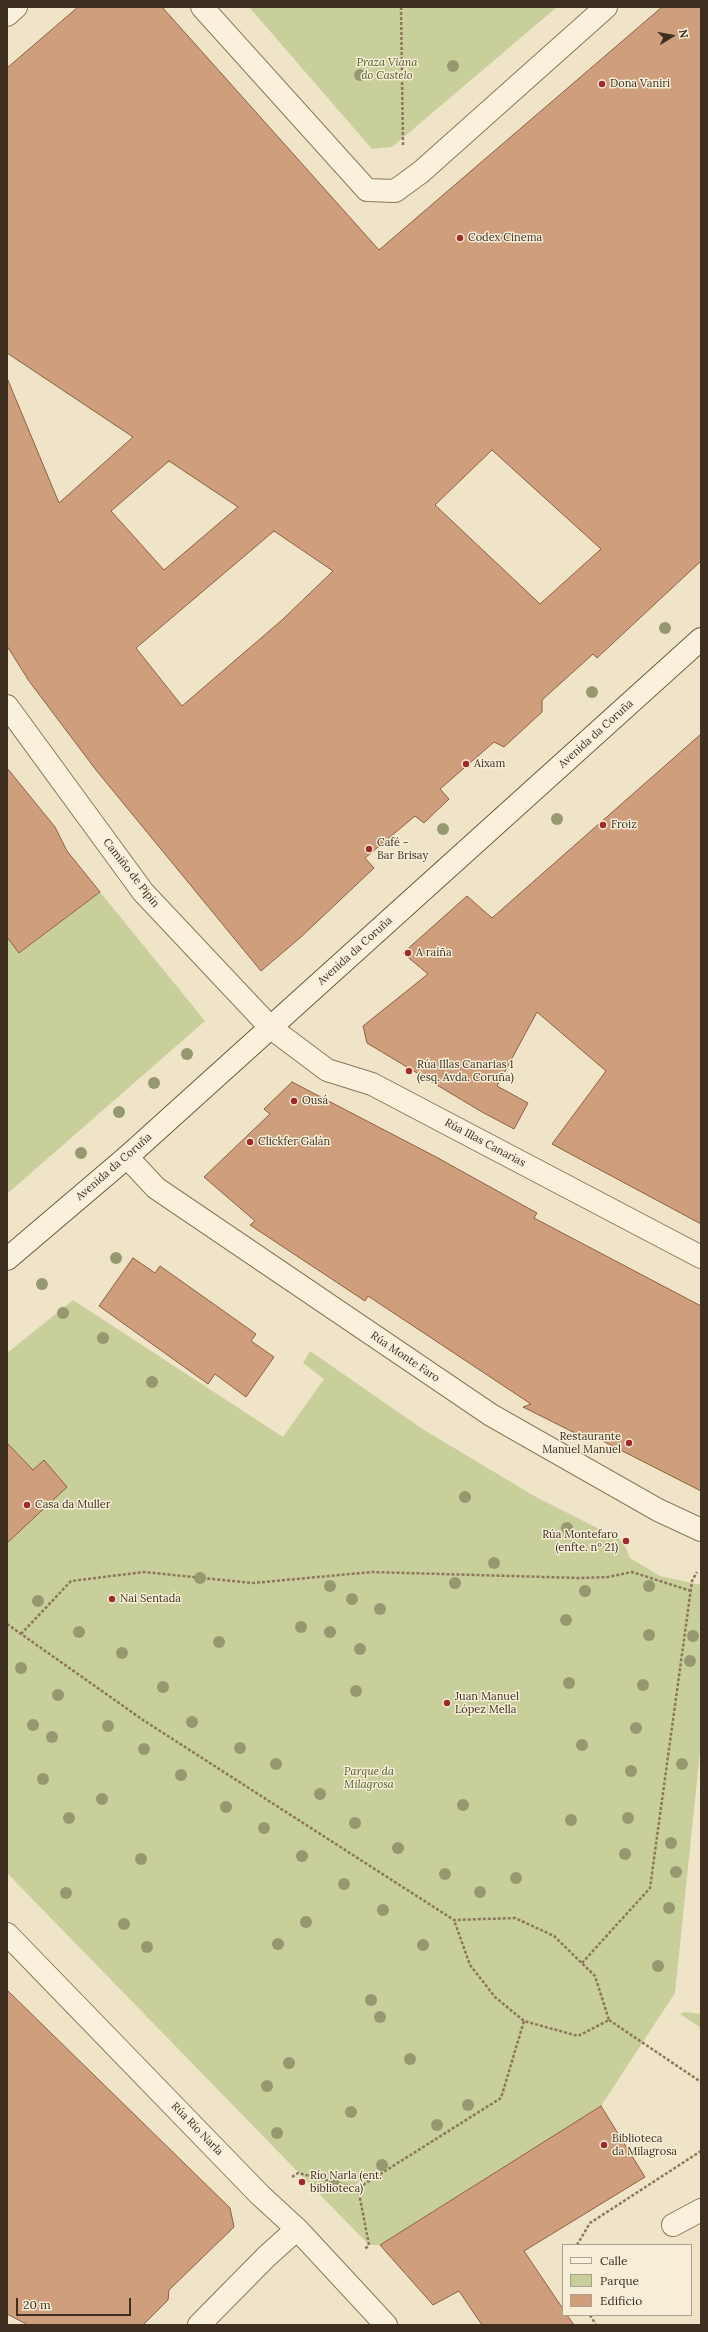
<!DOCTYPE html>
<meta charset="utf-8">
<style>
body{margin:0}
#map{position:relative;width:708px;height:2332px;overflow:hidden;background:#f0e4c8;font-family:Lora,serif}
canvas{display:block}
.frame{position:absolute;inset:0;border:8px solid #3d2e20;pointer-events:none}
.legend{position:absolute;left:562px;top:2244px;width:130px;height:72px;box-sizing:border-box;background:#f7eed8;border:1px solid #ada18e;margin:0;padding:5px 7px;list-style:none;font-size:12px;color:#3d2e20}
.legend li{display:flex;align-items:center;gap:8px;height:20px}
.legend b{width:20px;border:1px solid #ada18e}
.north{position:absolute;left:652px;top:16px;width:40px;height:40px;-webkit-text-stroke:3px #f7eed8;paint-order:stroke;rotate:79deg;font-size:11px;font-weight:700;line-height:16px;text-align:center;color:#3d2e20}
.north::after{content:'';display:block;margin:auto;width:14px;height:18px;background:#3d2e20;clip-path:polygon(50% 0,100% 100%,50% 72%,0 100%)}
.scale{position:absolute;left:16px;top:2298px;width:115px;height:18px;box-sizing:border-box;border:2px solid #3d2e20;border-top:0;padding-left:5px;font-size:12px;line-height:14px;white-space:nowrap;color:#3d2e20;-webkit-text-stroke:3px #f7eed8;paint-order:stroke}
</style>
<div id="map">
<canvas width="708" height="2332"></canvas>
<div class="frame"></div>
<ul class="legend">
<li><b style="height:5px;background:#faf1dc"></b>Calle</li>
<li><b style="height:11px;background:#c9cf9b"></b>Parque</li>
<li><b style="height:11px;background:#cf9f7d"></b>Edificio</li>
</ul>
<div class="north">N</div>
<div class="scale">20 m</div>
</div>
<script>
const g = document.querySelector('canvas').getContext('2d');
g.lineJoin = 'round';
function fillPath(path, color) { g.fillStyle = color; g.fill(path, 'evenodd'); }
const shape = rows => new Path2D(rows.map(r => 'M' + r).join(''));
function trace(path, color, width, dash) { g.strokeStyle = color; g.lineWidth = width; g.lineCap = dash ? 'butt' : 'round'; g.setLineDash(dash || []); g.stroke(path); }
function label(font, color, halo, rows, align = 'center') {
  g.font = font + ' Lora,serif'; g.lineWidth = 3; g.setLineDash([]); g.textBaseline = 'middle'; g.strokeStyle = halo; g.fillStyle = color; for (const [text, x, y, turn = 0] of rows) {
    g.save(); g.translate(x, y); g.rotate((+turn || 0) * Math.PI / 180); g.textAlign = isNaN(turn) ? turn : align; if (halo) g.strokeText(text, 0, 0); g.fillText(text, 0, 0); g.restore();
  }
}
fillPath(shape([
 [249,7,557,7,392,147,372,149],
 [100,892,205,1021,7,1194,7,937,20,953],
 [73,1300,283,1437,324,1379,303,1363,310,1351,424,1430,536,1497,623,1541,630,1558,660,1576,701,1585,701,1742,675,1993,601,2106,380,2245,369,2245,7,1873,7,1353],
 [685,2012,701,2014,701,2028,680,2014]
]), '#c9cf9b');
const building = shape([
 [78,7,162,7,379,250,662,7,701,7,701,561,597,658,593,654,542,700,542,712,504,747,494,742,440,789,449,799,424,823,415,816,365,858,374,868,301,937,261,971,96,770,29,681,7,646,7,378,59,503,133,437,7,353,7,68,78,7],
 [492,450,601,549,540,604,435,505,492,450],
 [169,461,238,507,164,570,111,511,169,461],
 [274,531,333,571,282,620,182,706,136,648,274,531],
 [701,734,701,1224,552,1144,606,1071,537,1012,497,1086,528,1103,514,1129,482,1112,367,1043,363,1026,428,974,403,953,467,896,492,918,701,734],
 [7,768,55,827,67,851,100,892,19,953,7,937,7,768],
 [292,1082,438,1158,537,1213,534,1218,701,1306,701,1491,589,1434,587,1439,523,1407,531,1404,368,1296,365,1301,250,1225,255,1221,204,1177,270,1114,264,1109,292,1082],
 [133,1258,155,1273,160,1266,256,1334,251,1341,274,1357,246,1397,215,1374,208,1384,99,1306,133,1258],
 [7,1443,33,1470,44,1460,67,1487,7,1543,7,1443],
 [7,1990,230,2208,234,2227,169,2290,168,2300,143,2325,28,2325,7,2314,7,1990],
 [601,2106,645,2177,524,2251,563,2309,563,2315,567,2315,574,2325,482,2325,459,2291,433,2305,380,2245,601,2106]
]);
fillPath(building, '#cf9f7d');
trace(building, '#8d5f41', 1);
const lane = shape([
 [673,2225,701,2210]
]);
const street = shape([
 [202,7,367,190,395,191,421,172,606,7],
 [7,15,16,7],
 [7,706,143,892,271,1028,327,1070,372,1084,701,1257],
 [127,1157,156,1188,491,1415,658,1510,701,1530],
 [7,1934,260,2195,297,2229,386,2325],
 [199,2325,266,2257,297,2229]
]);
const secondary = shape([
 [7,1259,127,1157,701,639]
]);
trace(lane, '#8d765c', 24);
trace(street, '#8d765c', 24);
trace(secondary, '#6f573f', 24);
trace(shape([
 [401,7,403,145],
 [7,1624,143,1720,454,1920,515,1918,554,1936,595,1976,609,2020,578,2036,524,2021,495,1997,470,1965,454,1920],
 [21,1634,71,1581,144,1572,253,1583,372,1572,580,1578,608,1577,632,1572,691,1591],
 [582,1963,650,1888,692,1581,697,1572],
 [609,2020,701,2082],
 [292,2177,298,2173,358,2188,501,2098,524,2021],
 [358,2188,369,2245,365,2249],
 [577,2245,590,2223,701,2151],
 [590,2315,596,2325]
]), '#8d765c', 2.5, [3, 2]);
trace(lane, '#faf1dc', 22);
trace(street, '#faf1dc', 22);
trace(secondary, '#faf1dc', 22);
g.fillStyle = '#96986f';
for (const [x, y] of [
 [453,66],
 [360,75],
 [665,628],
 [592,692],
 [557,819],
 [443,829],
 [187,1054],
 [154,1083],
 [119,1112],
 [81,1153],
 [116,1258],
 [42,1284],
 [63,1313],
 [103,1338],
 [152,1382],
 [465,1497],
 [567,1528],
 [494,1563],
 [200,1578],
 [455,1583],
 [330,1586],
 [649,1586],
 [585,1591],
 [352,1599],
 [38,1601],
 [380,1609],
 [566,1620],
 [301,1627],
 [79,1632],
 [330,1632],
 [649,1635],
 [693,1636],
 [219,1642],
 [360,1649],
 [122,1653],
 [690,1661],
 [21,1668],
 [569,1683],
 [643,1685],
 [163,1687],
 [356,1691],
 [58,1695],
 [192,1722],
 [33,1725],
 [108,1726],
 [636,1728],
 [52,1737],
 [582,1745],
 [240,1748],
 [144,1749],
 [276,1764],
 [682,1764],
 [631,1771],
 [181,1775],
 [43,1779],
 [320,1794],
 [102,1799],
 [463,1805],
 [226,1807],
 [69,1818],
 [628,1818],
 [571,1820],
 [355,1823],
 [264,1828],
 [671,1843],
 [398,1848],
 [625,1854],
 [302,1856],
 [141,1859],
 [676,1872],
 [445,1874],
 [516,1878],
 [344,1884],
 [480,1892],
 [66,1893],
 [669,1908],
 [383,1910],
 [306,1922],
 [124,1924],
 [278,1944],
 [423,1945],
 [147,1947],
 [658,1966],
 [371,2000],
 [380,2017],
 [410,2059],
 [289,2063],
 [267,2086],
 [468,2105],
 [351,2112],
 [437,2125],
 [277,2133],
 [382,2165],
 [334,2184]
]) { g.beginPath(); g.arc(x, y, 6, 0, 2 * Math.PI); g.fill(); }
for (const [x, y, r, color] of [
 [602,84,4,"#9e2a2b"],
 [460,238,4,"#9e2a2b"],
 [466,764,4,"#9e2a2b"],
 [603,825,4,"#9e2a2b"],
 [369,849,4,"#9e2a2b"],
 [408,953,4,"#9e2a2b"],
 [409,1071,4,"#9e2a2b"],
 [294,1101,4,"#9e2a2b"],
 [250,1142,4,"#9e2a2b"],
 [629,1443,4,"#9e2a2b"],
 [27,1505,4,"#9e2a2b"],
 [626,1541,4,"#9e2a2b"],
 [112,1599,4,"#9e2a2b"],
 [447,1703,4,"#9e2a2b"],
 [604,2145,4,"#9e2a2b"],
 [302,2182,4,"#9e2a2b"]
]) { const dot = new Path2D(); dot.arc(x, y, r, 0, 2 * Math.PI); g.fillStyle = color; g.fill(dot); trace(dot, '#f7eed8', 1.5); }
label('italic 11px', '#4d5a26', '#f7eed8', [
 ["Praza Viana",387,63],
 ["do Castelo",387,76],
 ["Parque da",369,1772],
 ["Milagrosa",369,1785]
]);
label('11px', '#3d2e20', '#f7eed8', [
 ["Dona Vaniri",610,84],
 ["Codex Cinema",468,238],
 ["Aixam",474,764],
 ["Froiz",611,825],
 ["Café -",377,843],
 ["Bar Brisay",377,856],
 ["A raíña",416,953],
 ["Rúa Illas Canarias 1",417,1065],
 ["(esq. Avda. Coruña)",417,1078],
 ["Ousá",302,1101],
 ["Clickfer Galán",258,1142],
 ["Restaurante",621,1437,"right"],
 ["Manuel Manuel",621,1450,"right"],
 ["Casa da Muller",35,1505],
 ["Rúa Montefaro",618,1535,"right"],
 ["(enfte. nº 21)",618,1548,"right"],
 ["Nai Sentada",120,1599],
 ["Juan Manuel",455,1697],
 ["López Mella",455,1710],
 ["Biblioteca",612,2139],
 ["da Milagrosa",612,2152],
 ["Río Narla (ent.",310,2176],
 ["biblioteca)",310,2189]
], 'left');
label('11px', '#3d2e20', '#f7eed8', [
 ["Avenida da Coruña",596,734,-42],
 ["Camiño de Pipín",131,873,52],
 ["Avenida da Coruña",355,951,-42],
 ["Rúa Illas Canarias",485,1143,28],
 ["Avenida da Coruña",114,1167,-41],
 ["Rúa Monte Faro",405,1357,34],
 ["Rúa Río Narla",197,2129,46]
]);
</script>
